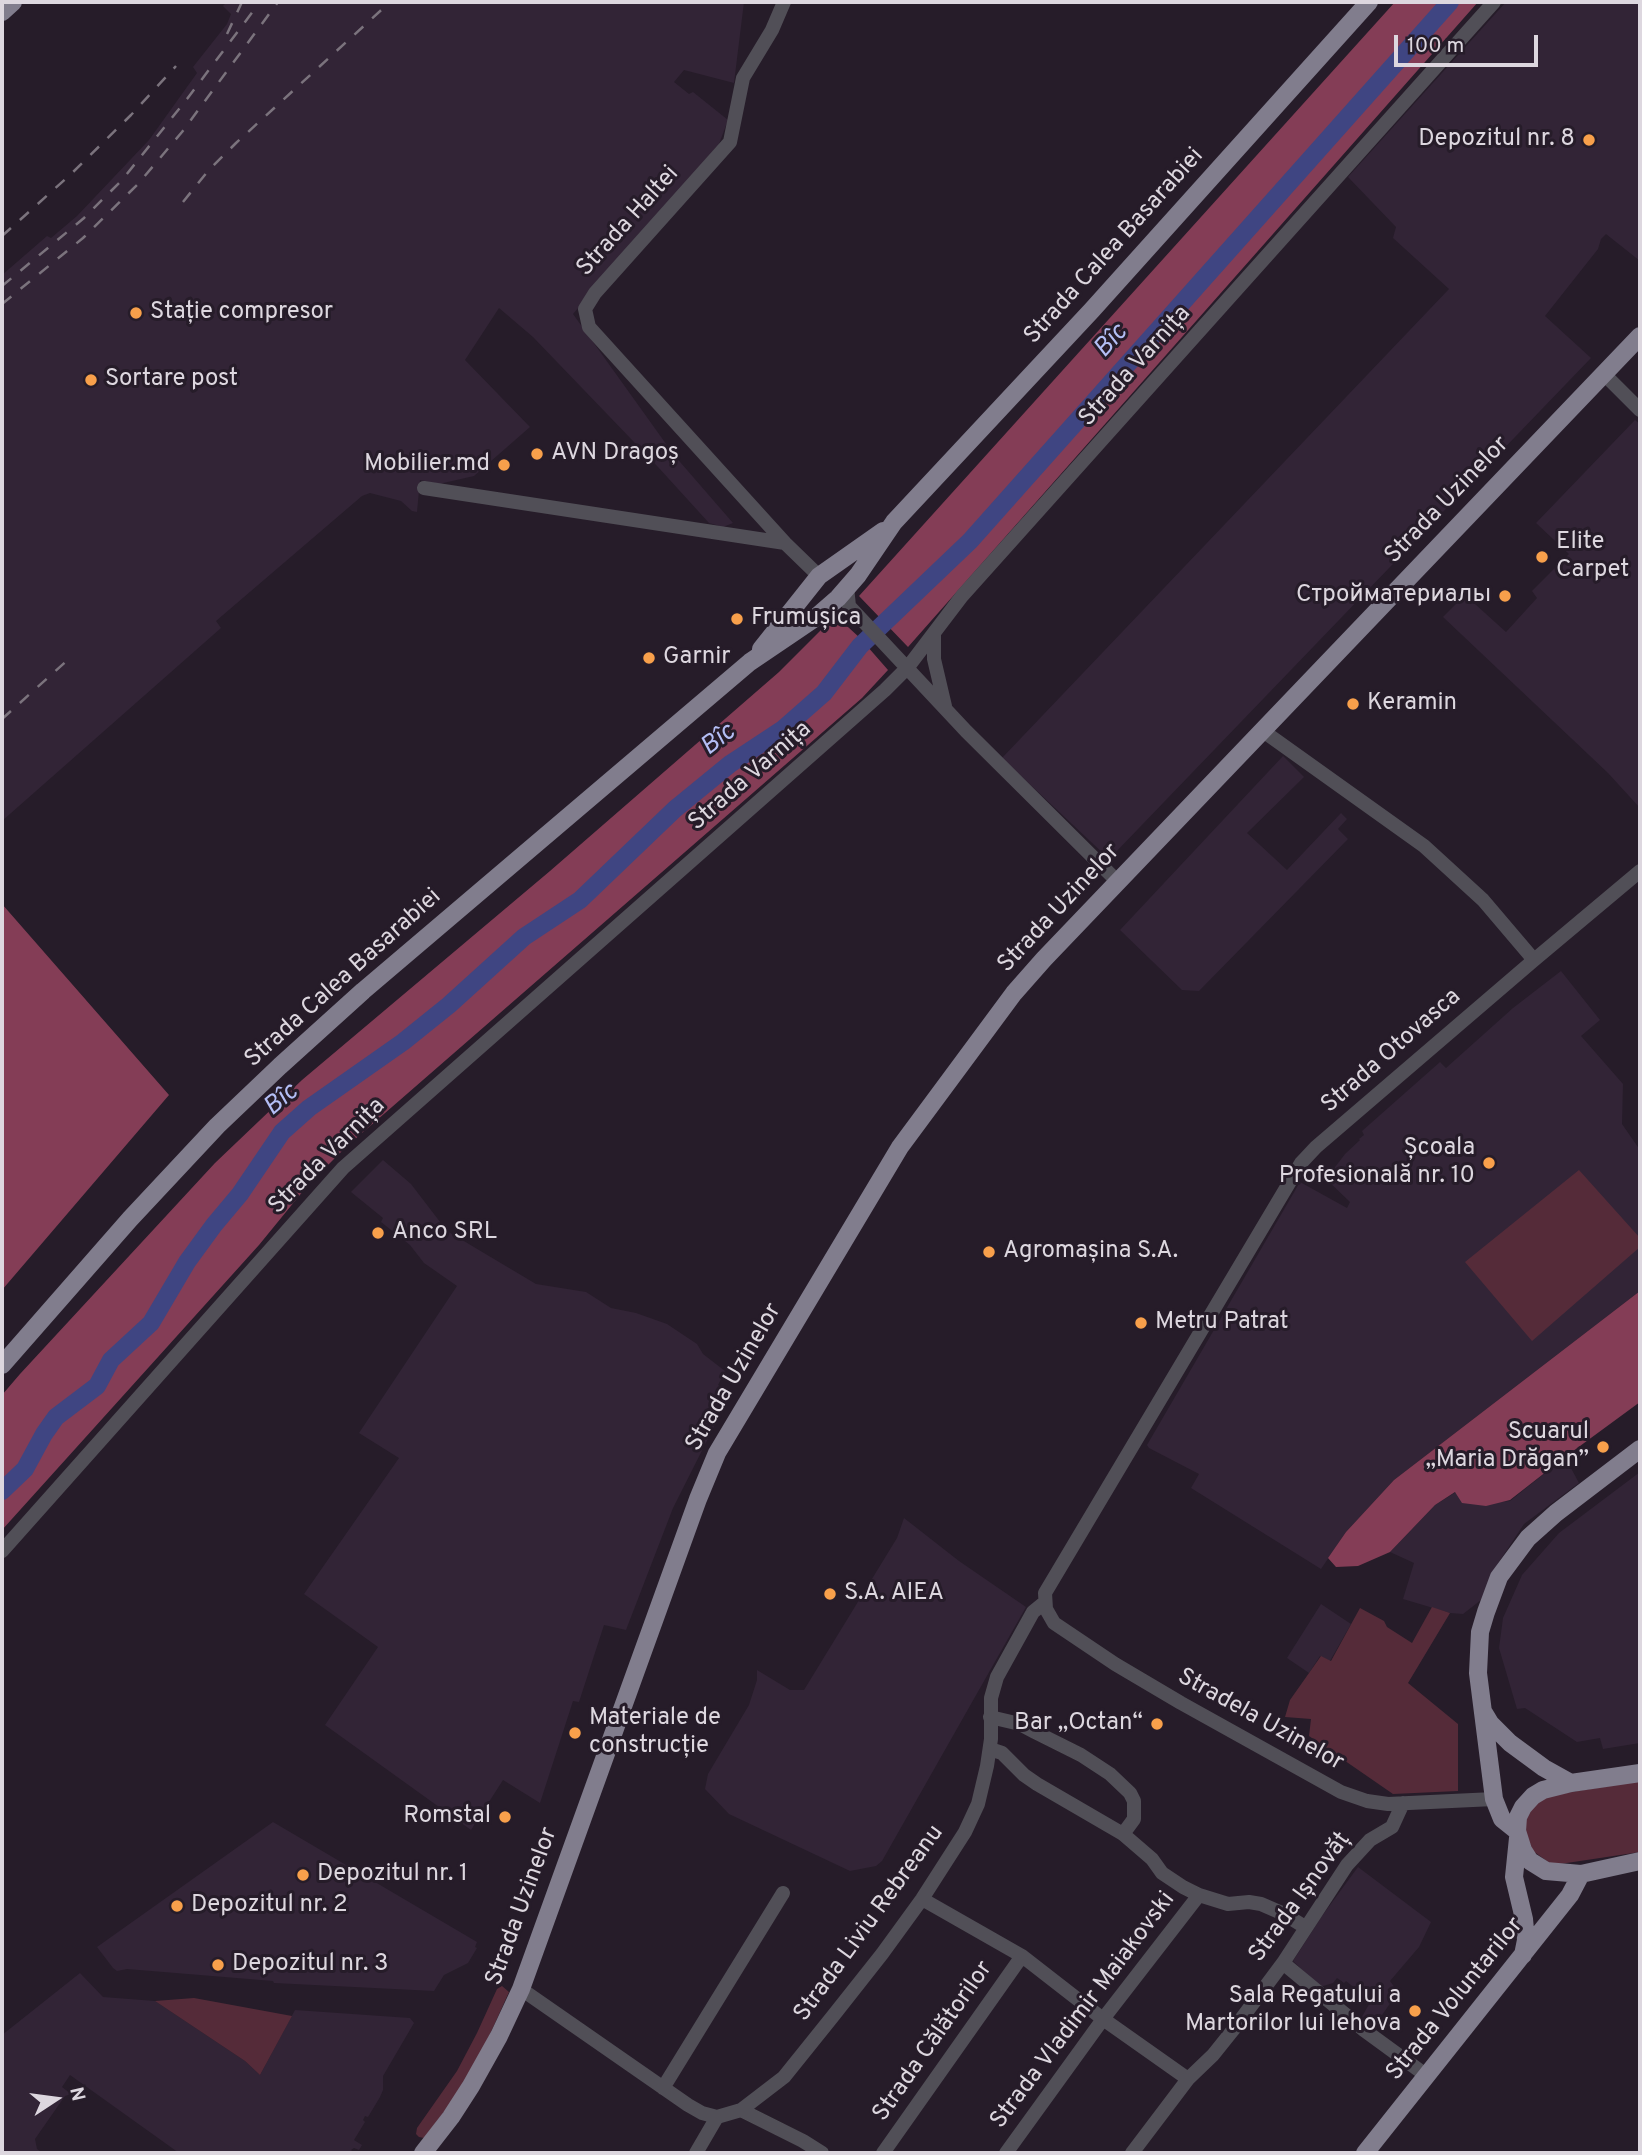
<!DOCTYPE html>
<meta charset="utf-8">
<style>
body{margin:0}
#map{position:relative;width:1642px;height:2155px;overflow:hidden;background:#261c29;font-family:Overpass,sans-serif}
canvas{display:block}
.frame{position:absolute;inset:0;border:4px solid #ddd7df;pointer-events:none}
.north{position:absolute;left:21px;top:2064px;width:70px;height:70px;-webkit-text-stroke:5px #261c29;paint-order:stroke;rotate:77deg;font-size:19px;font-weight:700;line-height:28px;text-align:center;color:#ddd7df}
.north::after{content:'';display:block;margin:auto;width:24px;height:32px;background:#ddd7df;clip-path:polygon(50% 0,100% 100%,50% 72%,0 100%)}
.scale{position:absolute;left:1394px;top:35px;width:144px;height:32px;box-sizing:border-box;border:4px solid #ddd7df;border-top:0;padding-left:9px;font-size:21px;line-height:24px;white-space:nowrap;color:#ddd7df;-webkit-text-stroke:5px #261c29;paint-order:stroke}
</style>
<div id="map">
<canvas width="1642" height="2155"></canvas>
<div class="frame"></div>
<div class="north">N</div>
<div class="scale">100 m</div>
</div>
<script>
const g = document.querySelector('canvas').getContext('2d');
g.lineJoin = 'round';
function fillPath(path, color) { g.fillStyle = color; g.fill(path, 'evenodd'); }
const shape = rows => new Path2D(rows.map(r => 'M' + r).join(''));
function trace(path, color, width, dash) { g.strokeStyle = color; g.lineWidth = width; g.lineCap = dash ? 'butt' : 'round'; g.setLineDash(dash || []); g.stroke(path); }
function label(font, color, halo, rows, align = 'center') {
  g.font = font + ' Overpass,sans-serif'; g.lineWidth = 6; g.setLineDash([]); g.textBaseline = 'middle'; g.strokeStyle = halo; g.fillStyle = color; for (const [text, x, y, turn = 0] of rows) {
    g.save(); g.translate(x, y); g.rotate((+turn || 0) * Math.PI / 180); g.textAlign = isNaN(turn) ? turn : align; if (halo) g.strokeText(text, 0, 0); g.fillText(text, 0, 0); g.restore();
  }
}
fillPath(shape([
 [227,2,744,2,734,83,684,70,674,82,689,94,693,92,728,120,719,144,573,314,674,455,733,523,723,527,709,523,658,467,533,337,499,308,465,360,530,427,474,476,439,484,420,480,417,512,412,511,401,501,370,493,362,496,216,621,221,628,2,821,2,275,47,236,51,238,77,216,149,140,197,73,193,67,227,24,231,14,223,6],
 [1506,2,1640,2,1640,261,1606,234,1601,239,1598,249,1545,316,1591,358,1114,854,1107,857,1002,758,1449,289,1393,238,1396,227,1348,177],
 [1635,420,1640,424,1640,808,1608,773,1443,617,1465,595,1506,632,1537,598,1532,591,1569,554,1536,523],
 [1283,756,1304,777,1247,833,1287,870,1341,813,1347,819,1338,829,1348,839,1199,991,1182,990,1120,930],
 [1561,971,1600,1020,1581,1036,1623,1084,1622,1124,1640,1150,1640,1291,1394,1480,1346,1532,1321,1569,1191,1488,1199,1474,1149,1448,1147,1445,1300,1182,1347,1208,1350,1202,1326,1179,1345,1154,1360,1140,1359,1139,1364,1135,1362,1131,1440,1062,1446,1068,1513,1008],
 [383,1160,411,1184,447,1231,536,1284,586,1292,611,1308,636,1313,667,1324,697,1344,703,1354,725,1371,718,1385,731,1393,673,1508,626,1630,604,1625,579,1702,573,1701,540,1803,503,1780,471,1830,325,1725,378,1647,304,1594,399,1458,359,1433,457,1286,424,1263,410,1245,381,1222,383,1218,351,1192],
 [1565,1457,1579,1483,1524,1524,1493,1571,1481,1600,1463,1614,1450,1613,1403,1599,1414,1563,1390,1552,1435,1505,1456,1492,1500,1502,1510,1501],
 [1640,1472,1640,1743,1603,1749,1600,1738,1577,1742,1525,1708,1517,1709,1499,1648,1503,1618,1522,1575,1559,1533],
 [904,1518,959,1561,1026,1607,882,1861,876,1866,850,1871,729,1814,705,1789,708,1774,749,1705,757,1680,757,1670,790,1690,804,1690,897,1538],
 [1321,1604,1351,1624,1330,1661,1320,1656,1309,1673,1287,1658],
 [273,1822,477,1942,475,1947,477,1948,468,1963,444,1975,434,1991,274,1983,273,1981,127,1969,117,1971,113,1968,97,1947],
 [1358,1867,1431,1922,1419,1947,1390,1981,1398,1992,1373,2028,1360,2020,1371,2001,1346,1981,1344,1983,1337,1978,1333,1983,1320,1987,1293,1961,1322,1916],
 [80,1973,103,1997,155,2001,245,2061,260,2075,295,2010,410,2018,414,2023,383,2076,383,2090,380,2097,368,2117,365,2116,363,2120,365,2122,354,2140,362,2145,359,2150,354,2148,351,2150,354,2153,179,2153,70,2075,62,2087,71,2094,65,2096,35,2139,37,2149,43,2153,2,2153,2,2035]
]), '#322436');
fillPath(shape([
 [1579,1170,1640,1238,1640,1247,1532,1341,1465,1262],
 [1432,1607,1450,1613,1408,1683,1458,1724,1458,1791,1393,1794,1309,1736,1311,1719,1285,1717,1290,1700,1321,1656,1331,1661,1360,1608,1384,1621,1387,1627,1412,1643],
 [1640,1781,1640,1852,1560,1864,1551,1864,1533,1851,1524,1830,1525,1823,1528,1813,1543,1798,1559,1794],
 [502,1986,509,1992,486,2043,454,2099,424,2138,419,2137,416,2134,417,2128,457,2071,477,2033,497,1989],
 [194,1998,292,2016,260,2075,245,2061,155,2001]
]), '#552b39');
fillPath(shape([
 [1395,2,1478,2,908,647,859,596],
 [834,624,848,627,860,638,888,670,862,698,346,1147,308,1185,259,1245,2,1530,2,1395,20,1374,215,1163,302,1080,550,871,779,672,823,628],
 [2,904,169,1095,2,1290],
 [1640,1291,1640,1402,1565,1457,1510,1500,1486,1506,1462,1503,1455,1492,1435,1505,1390,1552,1358,1566,1336,1567,1328,1558,1346,1532,1394,1480]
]), '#843d56');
trace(shape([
 [2,1491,25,1469,44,1434,56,1417,97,1386,111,1360,151,1323,187,1262,214,1225,240,1194,282,1132,309,1108,403,1042,449,1005,524,937,580,900,675,809,730,764,783,729,824,693,860,646,970,541,1450,2]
]), '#3f4582', 18);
trace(shape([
 [784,2,772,30,743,78,730,142,595,293,585,309,589,327,785,543,819,576],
 [1603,373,1640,410],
 [424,488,785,543],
 [847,587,849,606,966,731,1118,882],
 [934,633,934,659,945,706],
 [1263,731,1424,846,1483,900,1534,960],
 [2,1551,343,1168,885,690,908,667,962,596,1494,2],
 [990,1717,1020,1724,1035,1732,1081,1755,1110,1774,1130,1793,1134,1801,1134,1819,1123,1834],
 [990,1749,1002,1753,1024,1775,1037,1784,1123,1834,1152,1859,1162,1873,1183,1887,1199,1895,1228,1904,1249,1902,1261,1904,1284,1914,1305,1927],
 [1494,1799,1388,1804,1367,1801,1341,1792,1181,1703,1115,1664,1054,1623,1046,1609,1045,1593,1301,1163,1316,1147,1534,960,1640,871],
 [922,1899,1022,1956,1103,2019,1188,2079],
 [1283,1963,1364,2030,1427,2076],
 [521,1989,688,2105,702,2113,717,2117,741,2110,784,2077,833,2016,882,1954,922,1899,965,1832,978,1804,987,1766,991,1739,991,1698,997,1677,1033,1612,1044,1603],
 [663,2088,783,1893],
 [741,2110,803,2141,822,2153],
 [696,2153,717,2117],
 [883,2153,1022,1956],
 [1006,2153,1103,2019,1199,1895],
 [1132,2153,1188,2079,1213,2055,1233,2030,1283,1963,1347,1865,1370,1840,1392,1827,1403,1803]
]), '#514f57', 14);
trace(shape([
 [2,12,13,2],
 [761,649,819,576,883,531],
 [2,1365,130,1219,217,1126,280,1066,363,991,750,662,815,618,838,598,858,575,894,522,1092,310,1369,2],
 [1484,1713,1490,1723,1510,1743,1544,1768,1571,1783],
 [1640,1773,1571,1783,1543,1790,1533,1796,1523,1807,1518,1817,1517,1831,1523,1850,1530,1861,1546,1871,1581,1874,1640,1861],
 [1517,1831,1502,1819,1494,1799,1478,1673,1480,1632,1486,1612,1499,1577,1528,1538,1556,1513,1640,1449],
 [1518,1838,1514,1877,1524,1919,1526,1940,1523,1955],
 [423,2153,451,2117,471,2086,499,2036,521,1989,698,1499,717,1453,900,1147,1014,993,1044,959,1640,336],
 [1365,2153,1570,1895,1581,1874]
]), '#817d8d', 18);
trace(shape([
 [227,34,242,2],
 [183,202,208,171,236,143,390,2],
 [2,236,70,175,131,115,176,66],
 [2,286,84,218,122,180,187,99,260,2],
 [2,304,83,238,138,184,182,132,278,2],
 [2,719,71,657]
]), '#7b737d', 2.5, [12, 12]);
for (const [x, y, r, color] of [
 [1589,140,7,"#f8a04b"],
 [136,313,7,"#f8a04b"],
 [91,380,7,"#f8a04b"],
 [537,454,7,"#f8a04b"],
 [504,465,7,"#f8a04b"],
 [1542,557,7,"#f8a04b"],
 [1505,596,7,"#f8a04b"],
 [737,619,7,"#f8a04b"],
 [649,658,7,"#f8a04b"],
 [1353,704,7,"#f8a04b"],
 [1489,1163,7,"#f8a04b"],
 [378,1233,7,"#f8a04b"],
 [989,1252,7,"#f8a04b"],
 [1141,1323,7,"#f8a04b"],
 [1603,1447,7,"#f8a04b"],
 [830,1594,7,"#f8a04b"],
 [1157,1724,7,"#f8a04b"],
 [575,1733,7,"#f8a04b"],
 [505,1817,7,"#f8a04b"],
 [303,1875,7,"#f8a04b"],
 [177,1906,7,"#f8a04b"],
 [218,1965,7,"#f8a04b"],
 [1415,2011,7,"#f8a04b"]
]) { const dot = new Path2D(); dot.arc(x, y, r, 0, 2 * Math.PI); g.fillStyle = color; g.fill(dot); trace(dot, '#261c29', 2.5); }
label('24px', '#ddd7df', '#261c29', [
 ["Depozitul nr. 8",1575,140,"right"],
 ["Stație compresor",150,313],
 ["Sortare post",105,380],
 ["AVN Dragoș",551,454],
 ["Mobilier.md",490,465,"right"],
 ["Elite",1556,543],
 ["Carpet",1556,571],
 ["Стройматериалы",1491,596,"right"],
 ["Frumușica",751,619],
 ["Garnir",663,658],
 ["Keramin",1367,704],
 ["Școala",1475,1149,"right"],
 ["Profesională nr. 10",1475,1177,"right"],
 ["Anco SRL",392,1233],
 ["Agromașina S.A.",1003,1252],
 ["Metru Patrat",1155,1323],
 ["Scuarul",1589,1433,"right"],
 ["„Maria Drăgan”",1589,1461,"right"],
 ["S.A. AIEA",844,1594],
 ["Materiale de",589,1719],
 ["construcție",589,1747],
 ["Bar „Octan“",1143,1724,"right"],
 ["Romstal",491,1817,"right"],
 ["Depozitul nr. 1",317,1875],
 ["Depozitul nr. 2",191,1906],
 ["Depozitul nr. 3",232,1965],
 ["Sala Regatului a",1401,1997,"right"],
 ["Martorilor lui Iehova",1401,2025,"right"]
], 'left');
label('24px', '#ddd7df', '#261c29', [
 ["Strada Haltei",629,222,-48],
 ["Strada Calea Basarabiei",1115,247,-48],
 ["Strada Varnița",1136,367,-48],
 ["Strada Uzinelor",1448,501,-46],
 ["Strada Varnița",751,777,-41],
 ["Strada Uzinelor",1060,909,-47],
 ["Strada Calea Basarabiei",344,979,-42],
 ["Strada Otovasca",1392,1052,-41],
 ["Strada Varnița",328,1157,-45],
 ["Strada Uzinelor",735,1378,-60],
 ["Stradela Uzinelor",1260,1721,29],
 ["Strada Ișnovăț",1301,1898,-54],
 ["Strada Uzinelor",523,1907,-70],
 ["Strada Liviu Rebreanu",870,1924,-54],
 ["Strada Voluntarilor",1456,2000,-51],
 ["Strada Vladimir Maiakovski",1084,2011,-53],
 ["Strada Călătorilor",934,2042,-55]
]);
label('italic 26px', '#b4bef5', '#261c29', [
 ["Bîc",1112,342,-48],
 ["Bîc",719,741,-38],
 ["Bîc",282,1101,-40]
]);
</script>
